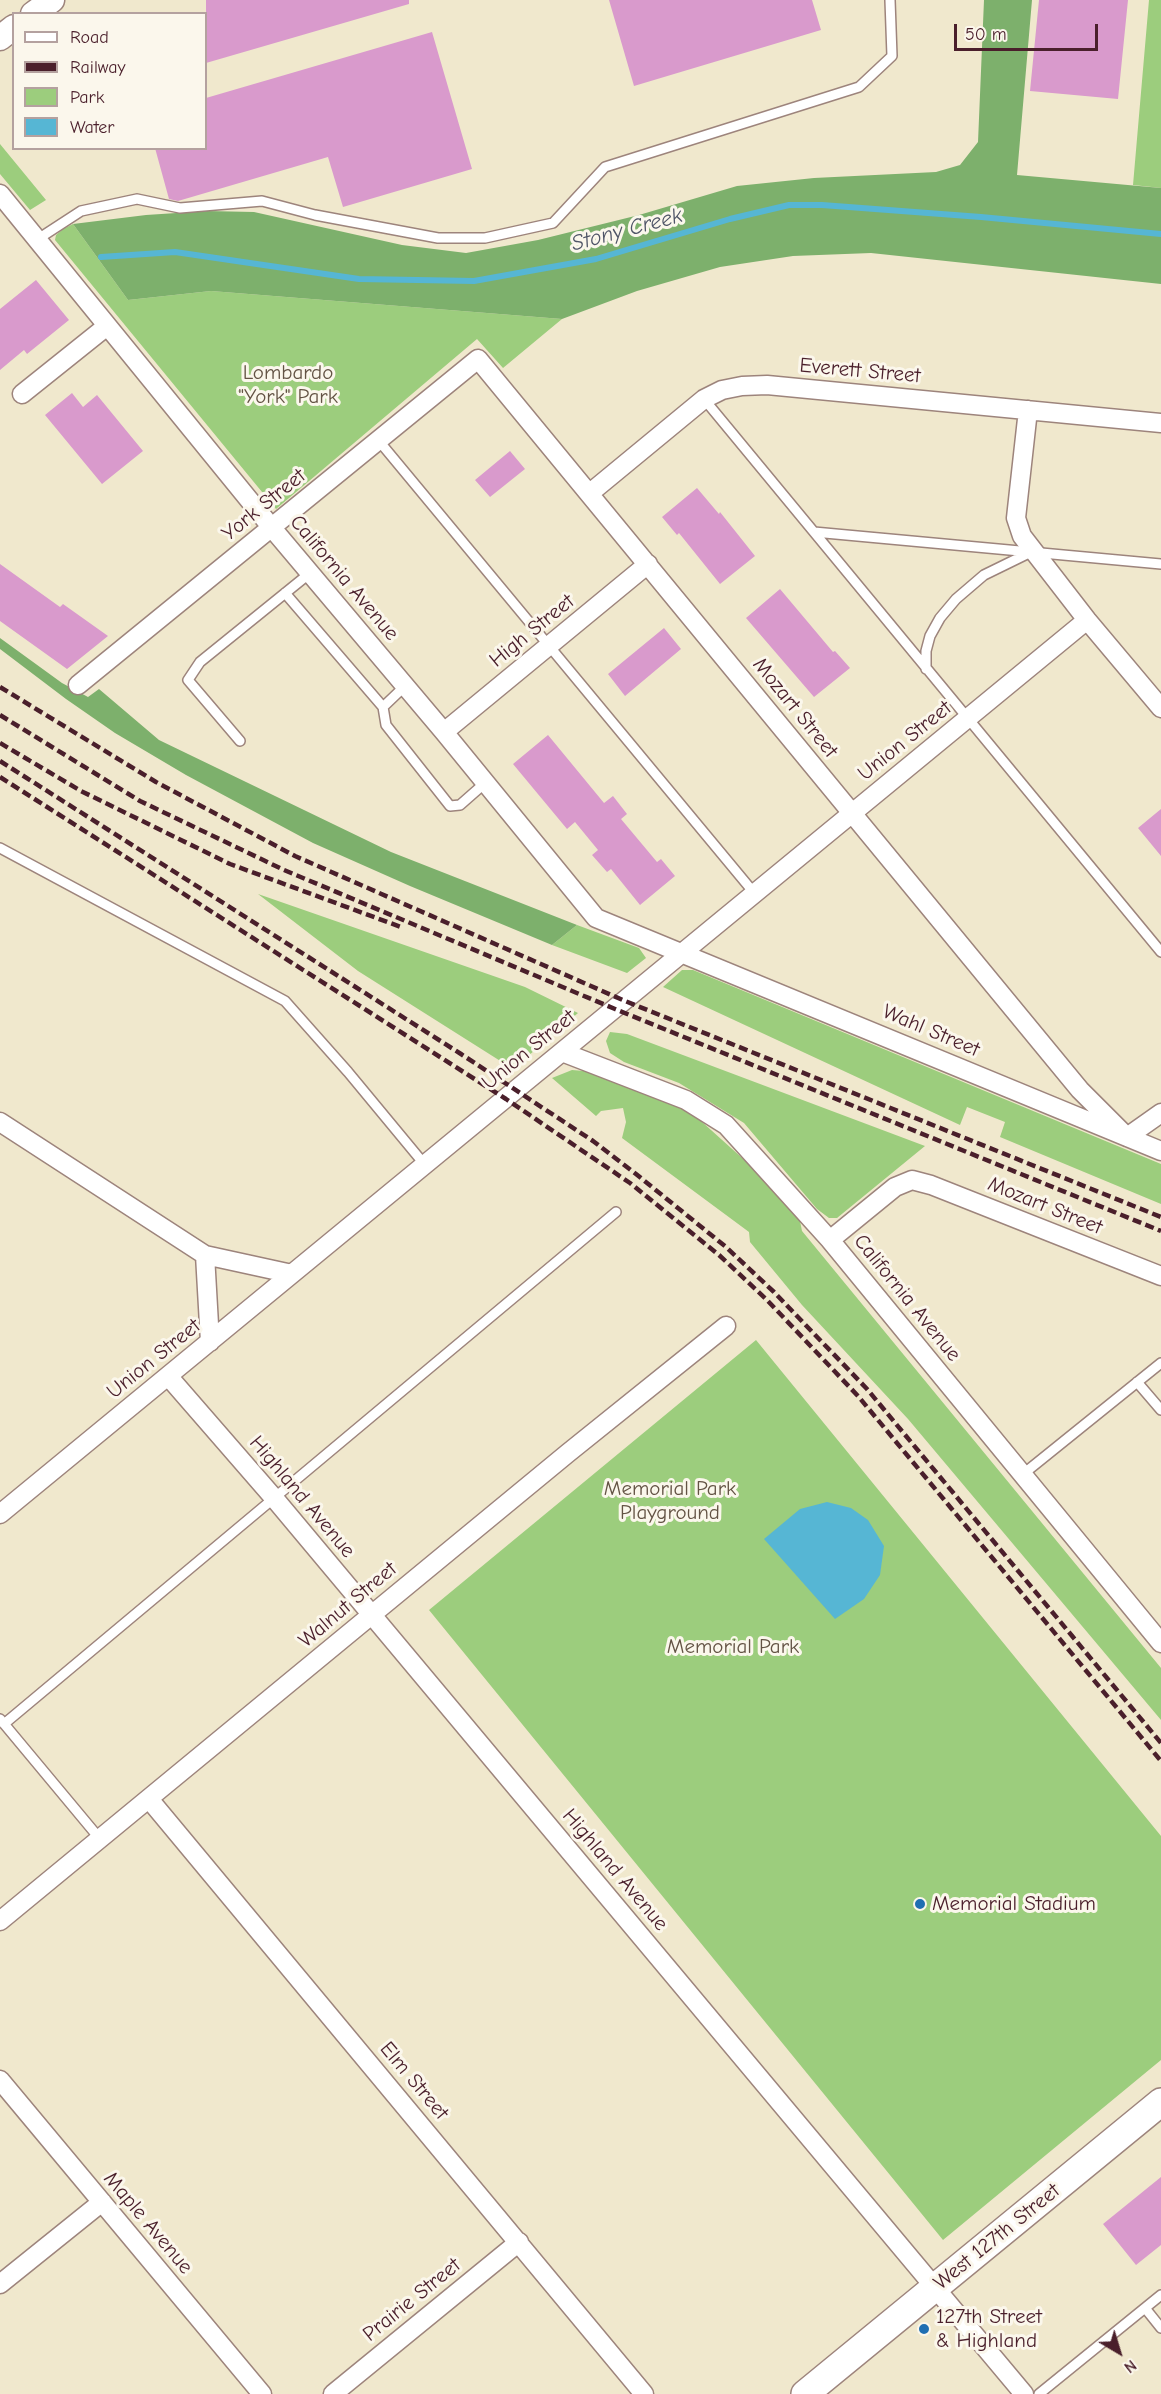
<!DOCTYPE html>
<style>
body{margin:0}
#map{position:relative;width:1161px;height:2394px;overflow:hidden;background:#f0e8cd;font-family:"Comic Neue",sans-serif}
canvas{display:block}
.legend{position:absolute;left:12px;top:12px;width:195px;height:138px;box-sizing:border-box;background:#fbf7ec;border:2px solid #b4a19f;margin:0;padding:8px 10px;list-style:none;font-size:18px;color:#4a1f2b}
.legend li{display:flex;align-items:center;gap:12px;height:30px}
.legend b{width:30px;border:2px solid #b4a19f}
.north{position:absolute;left:1089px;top:2322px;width:60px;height:60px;-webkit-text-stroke:4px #fbf7ec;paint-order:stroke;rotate:142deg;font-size:16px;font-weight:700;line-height:24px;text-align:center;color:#4a1f2b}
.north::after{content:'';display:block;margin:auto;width:21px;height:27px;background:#4a1f2b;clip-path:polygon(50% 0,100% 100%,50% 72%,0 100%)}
.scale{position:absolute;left:954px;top:24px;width:144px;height:27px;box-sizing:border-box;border:3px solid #4a1f2b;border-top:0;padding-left:8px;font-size:18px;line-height:21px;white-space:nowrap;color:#4a1f2b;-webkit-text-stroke:4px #fbf7ec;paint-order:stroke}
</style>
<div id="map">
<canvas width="1161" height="2394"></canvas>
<ul class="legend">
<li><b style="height:8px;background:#fff"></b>Road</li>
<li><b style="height:8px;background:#4a1f2b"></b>Railway</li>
<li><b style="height:16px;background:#9ccd7d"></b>Park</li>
<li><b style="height:16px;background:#56b6d4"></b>Water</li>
</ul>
<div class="north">N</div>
<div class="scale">50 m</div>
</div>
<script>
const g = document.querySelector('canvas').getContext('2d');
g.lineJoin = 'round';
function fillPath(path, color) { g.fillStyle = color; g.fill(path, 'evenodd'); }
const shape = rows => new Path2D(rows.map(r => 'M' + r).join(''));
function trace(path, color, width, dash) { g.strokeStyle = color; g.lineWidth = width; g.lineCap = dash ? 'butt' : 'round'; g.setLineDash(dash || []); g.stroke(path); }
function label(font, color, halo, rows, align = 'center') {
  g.font = font + ' "Comic Neue",sans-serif'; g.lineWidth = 6; g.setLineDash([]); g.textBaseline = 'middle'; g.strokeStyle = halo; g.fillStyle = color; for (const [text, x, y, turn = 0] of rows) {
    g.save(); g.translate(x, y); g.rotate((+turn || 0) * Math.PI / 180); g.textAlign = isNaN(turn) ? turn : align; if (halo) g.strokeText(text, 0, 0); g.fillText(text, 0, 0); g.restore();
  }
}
fillPath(shape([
 [1149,0,1161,0,1161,188,1133,185],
 [0,144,46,200,30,210,0,174],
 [73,224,128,300,211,291,562,319,503,368,477,339,276,509,55,240,56,235,63,229],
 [258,894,525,987,578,1013,513,1069,358,971],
 [577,925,639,948,646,958,627,973,552,945],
 [682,970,693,970,1161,1164,1161,1204,1000,1137,1005,1122,967,1107,960,1125,663,987],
 [610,1032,627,1034,925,1146,837,1218,829,1218,817,1209,744,1123,679,1083,624,1062,610,1053,606,1041],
 [572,1070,584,1071,672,1102,701,1121,751,1166,800,1221,802,1231,1161,1668,1161,1720,908,1419,802,1305,750,1242,749,1232,622,1138,626,1122,623,1108,601,1111,596,1116,552,1078],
 [756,1340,1161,1836,1161,2060,943,2240,429,1610]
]), '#9ccd7d');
fillPath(shape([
 [984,0,1032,0,1017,175,1161,188,1161,284,871,253,793,256,720,267,637,291,562,319,211,291,128,300,73,224,146,215,207,211,254,212,402,245,466,253,538,240,639,215,737,186,814,178,936,172,960,165,978,142],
 [0,638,62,683,88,697,99,689,159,740,391,852,577,925,552,945,410,886,313,843,186,775,115,733,66,699,0,649]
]), '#7db06c');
fillPath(shape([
 [827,1502,851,1508,868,1520,884,1546,880,1575,864,1599,835,1619,764,1539,800,1509]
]), '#56b6d4');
trace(shape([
 [101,257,175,252,359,279,474,281,596,259,730,219,789,205,822,205,981,217,1161,234]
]), '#56b6d4', 6);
fillPath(shape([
 [206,0,409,0,409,4,206,63],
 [609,0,812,0,821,30,634,86],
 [1039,0,1128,0,1118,99,1030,91],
 [432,32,472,169,343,207,328,157,178,201,169,199,155,148,206,148,206,98],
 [36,280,69,320,27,354,24,350,0,370,0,309],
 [72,393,83,407,97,395,143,451,102,484,45,415],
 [510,451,525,469,490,497,475,480],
 [697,488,719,514,720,512,755,556,720,584,679,533,677,535,662,517],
 [0,564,60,607,63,604,108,636,67,669,0,621],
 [780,589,833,652,835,651,850,668,814,697,746,618],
 [664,628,681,649,625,696,608,674],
 [548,735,604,803,613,796,627,814,621,819,657,862,661,859,675,876,640,905,611,869,607,872,592,855,598,850,575,822,567,829,513,764],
 [1161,809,1161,856,1138,828],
 [1161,2177,1161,2245,1136,2265,1103,2224]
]), '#d99acc');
const service = shape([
 [38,239,81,211,137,199,180,208,262,201,315,215,438,238,485,238,553,223,605,167,859,87,892,56,890,0],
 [704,399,1161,952],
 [379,441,755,894],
 [814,532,1161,564],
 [285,593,383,707,386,725,450,806,460,805,485,783],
 [926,669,926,651,930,636,940,618,956,599,984,575,1029,553],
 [383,707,405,686],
 [240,741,188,680,200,662,310,573],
 [0,848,285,1001,348,1072,425,1165],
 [1137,1382,1161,1410],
 [1022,1475,1161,1363],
 [0,1719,100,1839],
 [4,1724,616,1212],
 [1145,2308,1161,2328],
 [1039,2394,1161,2295]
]);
const minor = shape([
 [0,194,272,528,444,732,596,918,1161,1151],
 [22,394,107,326],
 [1028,410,1016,518,1022,536,1087,620,1161,708],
 [590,493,704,399,722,390,742,386,767,385,1161,423],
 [78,685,478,359,1080,1090,1127,1137,1161,1113],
 [444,732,648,564],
 [562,1052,686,1100,726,1125,830,1240,1161,1643],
 [0,1122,205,1255,292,1274],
 [830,1240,895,1187,912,1180,931,1185,1161,1276],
 [205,1255,210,1342],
 [168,1376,274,1498,1024,2394],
 [0,1514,1087,620],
 [149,1799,644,2394],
 [0,1921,568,1453,726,1326],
 [0,2080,262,2394],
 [0,2284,102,2202],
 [333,2394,519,2242]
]);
const tertiary = shape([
 [33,14,52,0],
 [0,38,14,27]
]);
const secondary = shape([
 [805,2394,1161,2102]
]);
trace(service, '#9d847c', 12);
trace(minor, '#9d847c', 21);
trace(tertiary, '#9d847c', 27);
trace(secondary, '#9d847c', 30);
trace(service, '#fff', 9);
trace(minor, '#fff', 18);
trace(tertiary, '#fff', 24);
trace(secondary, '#fff', 27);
trace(shape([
 [0,687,156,782,295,856,625,1001,1161,1217],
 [0,715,140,801,284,870,615,1009,1161,1231],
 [0,743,81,791,230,864,401,927],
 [0,761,461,1054,593,1141,636,1174,726,1247,774,1292,867,1389,1161,1743],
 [0,777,506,1099,630,1183,719,1255,766,1299,858,1396,1161,1761]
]), '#4a1f2b', 4.5, [9, 4.5]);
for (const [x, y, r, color] of [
 [920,1904,6,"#1f6fb2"],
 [924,2329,6,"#1f6fb2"]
]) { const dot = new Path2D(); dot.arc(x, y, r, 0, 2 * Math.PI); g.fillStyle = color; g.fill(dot); trace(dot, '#fbf7ec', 2); }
label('21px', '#4a1f2b', '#fbf7ec', [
 ["Everett Street",860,371,5],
 ["York Street",264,505,-39],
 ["California Avenue",344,578,50],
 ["High Street",532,631,-39],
 ["Mozart Street",795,708,51],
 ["Union Street",905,741,-39],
 ["Wahl Street",931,1031,23],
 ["Union Street",529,1050,-39],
 ["Mozart Street",1045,1206,22],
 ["California Avenue",907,1298,51],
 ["Union Street",154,1359,-39],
 ["Highland Avenue",302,1497,50],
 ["Walnut Street",348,1605,-40],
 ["Highland Avenue",615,1870,50],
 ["Elm Street",414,2081,50],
 ["Maple Avenue",148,2223,50],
 ["West 127th Street",997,2237,-39],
 ["Prairie Street",412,2300,-39]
]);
label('21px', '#635344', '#fbf7ec', [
 ["Lombardo",288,373],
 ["\"York\" Park",288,397],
 ["Memorial Park",670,1489],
 ["Playground",670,1513],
 ["Memorial Park",733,1647]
]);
label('21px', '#4a1f2b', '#fbf7ec', [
 ["Memorial Stadium",932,1904],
 ["127th Street",936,2317],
 ["& Highland",936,2341]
], 'left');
label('italic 22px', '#4e5466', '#fbf7ec', [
 ["Stony Creek",627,230,-15]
]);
</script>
